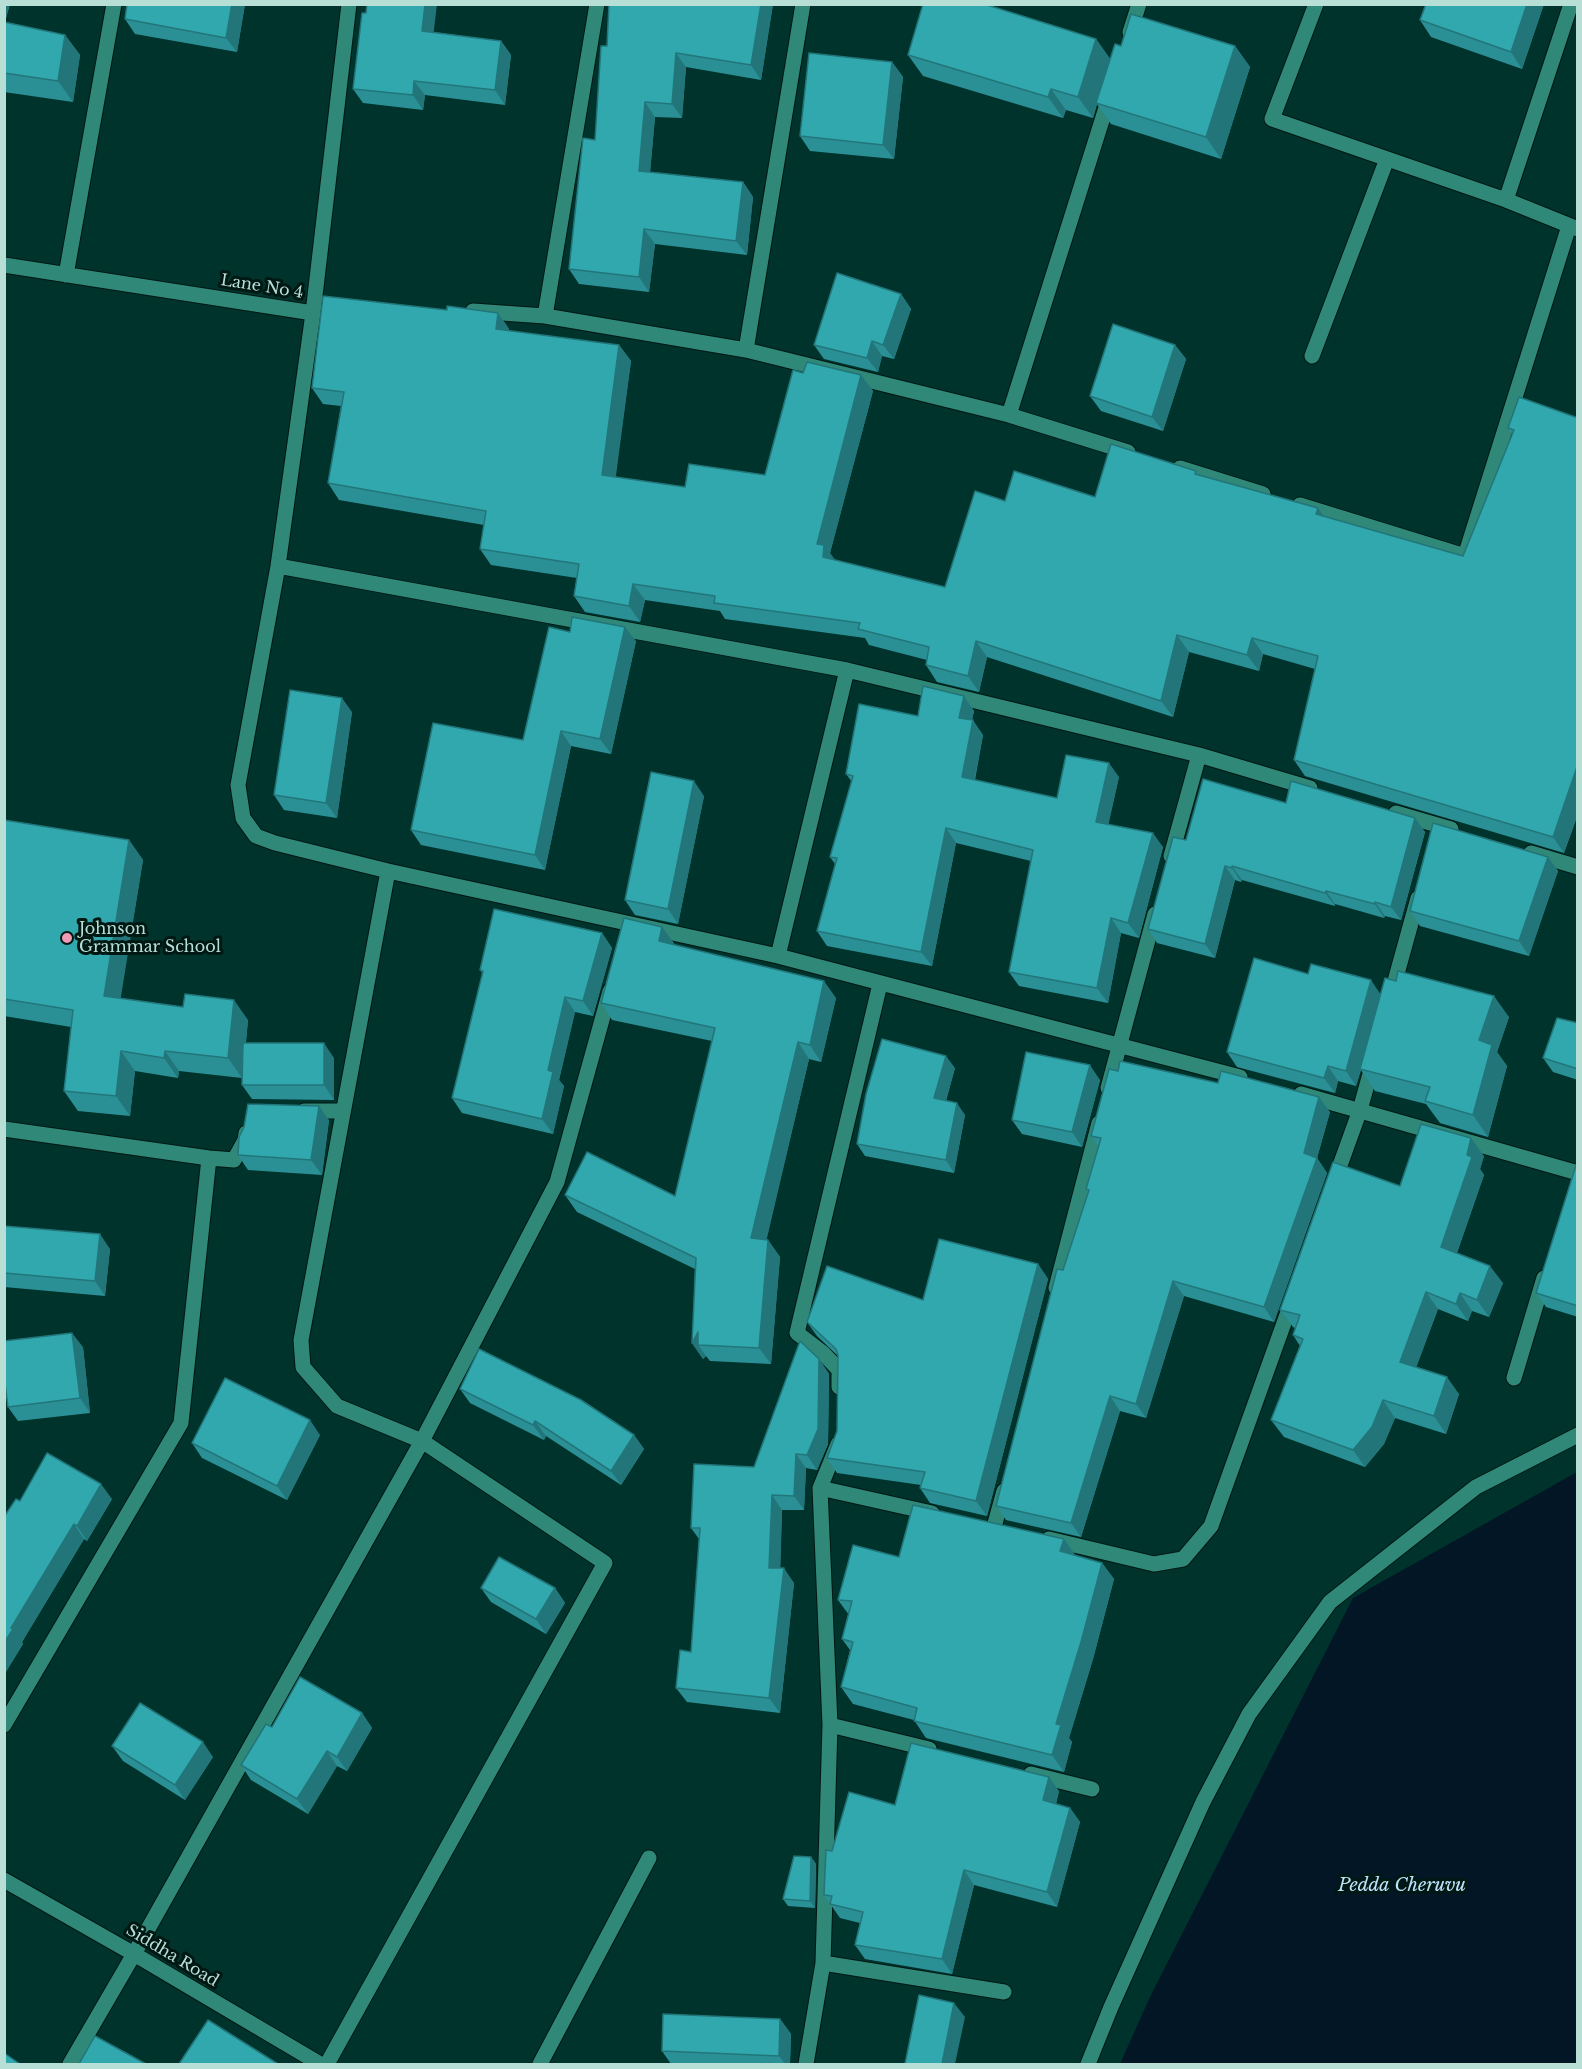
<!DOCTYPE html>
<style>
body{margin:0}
#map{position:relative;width:1582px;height:2069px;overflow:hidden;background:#00332b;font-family:"Libre Baskerville",serif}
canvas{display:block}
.frame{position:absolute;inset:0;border:6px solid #b7dfd6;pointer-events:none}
</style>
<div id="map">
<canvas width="1582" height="2069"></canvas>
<div class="frame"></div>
</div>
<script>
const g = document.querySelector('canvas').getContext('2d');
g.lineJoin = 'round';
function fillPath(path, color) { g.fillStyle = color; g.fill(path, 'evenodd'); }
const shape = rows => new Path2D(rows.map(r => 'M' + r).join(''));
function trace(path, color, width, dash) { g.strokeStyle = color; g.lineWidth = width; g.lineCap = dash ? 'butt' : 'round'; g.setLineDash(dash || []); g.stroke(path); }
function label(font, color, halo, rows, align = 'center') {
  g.font = font + ' "Libre Baskerville",serif'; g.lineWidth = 6; g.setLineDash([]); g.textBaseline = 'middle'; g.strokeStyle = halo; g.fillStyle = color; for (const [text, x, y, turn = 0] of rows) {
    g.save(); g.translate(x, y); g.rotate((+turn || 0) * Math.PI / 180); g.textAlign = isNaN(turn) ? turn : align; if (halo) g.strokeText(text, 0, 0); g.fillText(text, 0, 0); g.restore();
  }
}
fillPath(shape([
 [1577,1472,1577,2064,1120,2064,1150,1997,1353,1598]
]), '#021625');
const street = shape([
 [349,4,313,313,278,566,238,785,243,818,256,836,275,843,388,871,778,956,1240,1077],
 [1316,4,1272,119,1506,200,1578,229],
 [1130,32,1139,4],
 [1506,200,1571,4],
 [4,265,313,313],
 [66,275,114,4],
 [473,311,545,316,746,350,1009,415,1128,452],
 [545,316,597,4],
 [746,350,803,4],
 [1312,356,1387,159],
 [1009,415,1110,95],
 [1180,468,1263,494],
 [1300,505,1465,556,1569,226],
 [278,566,847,670,1199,755,1310,788],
 [1396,813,1451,829],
 [1531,853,1578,867],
 [1171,856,1199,755],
 [778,956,847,670],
 [1390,999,1418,898],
 [1108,1088,1155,914],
 [1301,1094,1578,1173],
 [304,1111,343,1111],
 [4,1129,209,1158,234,1160,245,1140,246,1133],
 [1334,1182,1360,1110,1373,1063],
 [1056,1288,1099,1123],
 [1514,1378,1544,1278],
 [839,1387,839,1370,823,1353,797,1333,880,984],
 [820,1488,932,1513],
 [994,1527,1004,1491],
 [1049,1539,1154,1564,1183,1559,1211,1526,1293,1298],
 [4,1725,181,1423,209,1158],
 [830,1725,929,1749],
 [1031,1774,1092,1789],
 [4,1880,134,1954,320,2064],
 [823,1963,1004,1992],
 [70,2064,134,1954,422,1441,557,1182,610,991],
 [327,2064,605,1563,422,1441,337,1406,303,1367,301,1340,388,871],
 [540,2064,649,1858],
 [806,2064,823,1963,830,1725,820,1488,838,1444],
 [1088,2064,1111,2007,1203,1802,1249,1714,1330,1602,1476,1487,1578,1435]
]);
trace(street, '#001813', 17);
trace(street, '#2f8878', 15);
fillPath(shape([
 [4,4,10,4,5,22,65,35,80,55,73,102,4,92],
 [245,4,237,52,135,34,125,19],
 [773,4,761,80,686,67,682,118,655,117,650,172,743,182,753,197,747,255,655,244,649,292,579,284,569,269,595,140,607,46],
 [1544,4,1522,69,1431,37,1420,20],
 [433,32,501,41,511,55,505,105,425,95,423,110,363,103,353,89],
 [1096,39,1110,59,1121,46,1235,46,1250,67,1221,159,1111,124,1097,104,1093,118,1066,110,1063,118,923,76,908,55],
 [892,62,903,77,894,159,810,151,800,136],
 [901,294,911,309,894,359,882,356,878,372,824,359,814,345],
 [447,310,498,313,509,329,509,331,619,345,631,361,615,477,685,487,765,475,803,373,861,375,873,391,830,553,834,560,945,587,1005,501,1095,497,1196,471,1199,475,1324,517,1463,556,1512,434,1508,428,1578,418,1578,814,1564,853,1305,776,1294,760,1315,669,1263,654,1259,671,1189,652,1173,717,987,657,979,692,937,682,926,665,927,660,869,645,865,638,725,619,720,611,645,600,640,622,585,612,574,596,577,578,491,565,480,549,484,525,339,500,328,483,341,406,323,404,312,388],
 [1175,345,1186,359,1163,431,1101,411,1090,396],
 [570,632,636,641,611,754,571,746,545,870,421,845,411,830,523,740],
 [964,696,974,711,972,720,983,735,975,780,1057,798,1119,777,1108,824,1163,847,1139,938,1121,933,1108,1003,1019,986,1009,972,1031,861,956,843,932,966,827,946,817,931,835,864,830,857,852,782,846,774,918,716],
 [352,712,337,818,284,810,274,795],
 [704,796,678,924,635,915,625,900],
 [1286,803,1415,818,1425,832,1401,920,1385,916,1384,918,1335,904,1335,906,1242,880,1241,882,1235,880,1215,958,1157,943,1148,929,1186,840],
 [4,820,129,840,143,860,120,998,248,1020,246,1043,334,1058,334,1100,252,1099,242,1085,242,1078,179,1071,178,1078,135,1071,130,1116,78,1111,64,1091,71,1027,4,1016],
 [1548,857,1558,871,1529,956,1420,926,1410,911],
 [662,927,674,944,836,998,821,1062,809,1059,766,1240,768,1240,780,1257,771,1364,710,1361,706,1356,703,1359,692,1343,695,1269,577,1212,565,1195,675,1196,712,1041,612,1020,601,1003],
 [602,933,612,948,593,1016,575,1012,559,1080,564,1086,553,1134,462,1113,452,1098,483,974,480,970],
 [1381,994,1509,1017,1497,1052,1507,1066,1488,1137,1440,1123,1426,1104,1375,1091,1361,1070,1356,1086,1338,1081,1335,1093,1237,1067,1227,1052],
 [1578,1023,1578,1080,1553,1072,1543,1058],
 [955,1068,946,1101,965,1115,954,1173,865,1156,857,1144],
 [1100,1080,1082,1147,1022,1134,1012,1120],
 [1330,1112,1317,1158,1327,1173,1274,1322,1184,1296,1146,1418,1120,1411,1081,1537,1006,1520,996,1506,1063,1270,1088,1192,1086,1189,1098,1146,1091,1136],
 [329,1120,322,1175,248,1170,238,1155],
 [1484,1156,1480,1169,1484,1175,1457,1253,1503,1283,1489,1317,1472,1311,1468,1321,1438,1309,1416,1367,1459,1394,1446,1434,1395,1418,1384,1444,1365,1467,1284,1437,1271,1420,1300,1346,1293,1335,1295,1328,1293,1327,1280,1310,1400,1186],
 [1578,1159,1578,1317,1546,1307,1536,1293],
 [4,1226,110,1249,105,1296,4,1287],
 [1038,1264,1048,1279,987,1516,930,1503,920,1488,921,1485,837,1473,827,1458,837,1431,838,1356,817,1336,807,1322,923,1300],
 [83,1347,90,1413,18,1421,8,1407],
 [819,1359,829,1374,828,1444,817,1470,806,1468,804,1510,782,1510,780,1568,794,1583,780,1713,687,1702,676,1688,691,1652,699,1539,691,1528,754,1467],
 [460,1389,634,1435,644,1449,621,1485,546,1436,544,1440,470,1403],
 [320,1435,287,1500,202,1458,192,1443],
 [112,1499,87,1541,84,1539,22,1642,23,1644,4,1675,4,1517],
 [1064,1539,1075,1555,1102,1563,1114,1579,1093,1659,1069,1738,1072,1742,1064,1772,926,1738,914,1720,853,1704,841,1687,850,1650,842,1639,849,1615,838,1600,899,1557],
 [481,1588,555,1588,565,1603,546,1634,491,1602],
 [362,1713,372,1728,347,1771,337,1766,308,1814,251,1780,241,1765,272,1727],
 [112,1746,213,1757,185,1800,123,1761],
 [1059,1791,1056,1804,1070,1808,1080,1822,1057,1907,974,1885,952,1974,865,1959,855,1945,860,1923,840,1918,824,1895,832,1851,895,1805],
 [811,1857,816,1864,815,1908,788,1906,783,1899],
 [780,2019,791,2034,790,2064,671,2064,662,2051]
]), '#2a9096');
fillPath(shape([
 [4,4,10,4,4,24],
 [232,4,245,4,237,52,226,38],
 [425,4,437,4,432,46,422,31],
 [761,4,773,4,761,80,751,65],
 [1527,4,1544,4,1522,69,1511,52],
 [65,35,80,55,73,102,58,81],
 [1096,39,1111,60,1096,103,1097,104,1093,118,1078,97],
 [501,41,511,55,505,105,495,90],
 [1235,46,1250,67,1221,159,1206,137],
 [676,53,686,67,682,118,672,104],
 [892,62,903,77,894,159,883,145],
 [414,81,425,95,423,110,413,95],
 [1051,89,1066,110,1063,118,1048,97],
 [645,102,655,117,649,185,639,171],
 [743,182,753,197,747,255,736,241],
 [644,229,655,244,649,292,639,277],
 [901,294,911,309,894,359,883,345],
 [498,313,509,329,507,346,496,329],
 [872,341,882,356,878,372,867,358],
 [619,345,631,361,614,491,602,475],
 [1175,345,1186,359,1163,431,1152,417],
 [861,375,873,391,830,553,836,561,823,557,817,544],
 [1318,508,1329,525,1316,514],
 [633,584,645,600,640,622,629,606],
 [625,627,636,641,611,754,600,739],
 [1177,635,1189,652,1173,717,1161,701],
 [1252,638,1263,654,1259,671,1247,655],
 [976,641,987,657,979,692,968,676],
 [964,696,974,711,969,732,959,718],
 [342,698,352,712,337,818,326,803],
 [973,720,983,735,972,792,962,777],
 [561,731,571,746,545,870,535,855],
 [1109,763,1119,777,1106,836,1096,822],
 [1578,764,1578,814,1564,853,1553,837],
 [694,781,704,796,678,924,668,909],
 [1415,818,1425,832,1401,920,1391,907],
 [946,828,956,843,932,966,921,952],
 [1153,833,1163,847,1139,938,1128,923],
 [129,840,143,860,118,1015,104,996],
 [1548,857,1558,871,1529,956,1519,941],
 [1225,866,1235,880,1215,958,1205,944],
 [1232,866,1242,880,1241,882,1232,868],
 [1326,891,1335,904,1335,906,1325,893],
 [1375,902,1385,916,1384,918,1375,904],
 [1111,918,1121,933,1108,1003,1097,988],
 [662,927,674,943,671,957,659,941],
 [602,933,612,948,593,1016,583,1001],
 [1371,980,1381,995,1356,1086,1346,1071],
 [824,981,836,998,821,1062,810,1045],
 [1494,996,1509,1017,1497,1052,1507,1066,1488,1137,1473,1115,1479,1040],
 [565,997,575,1012,559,1080,564,1086,553,1134,542,1119,548,1070],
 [234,1000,248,1020,242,1078,228,1058],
 [798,1042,809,1059,763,1255,751,1238],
 [324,1043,334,1058,334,1100,324,1085],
 [121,1051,135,1071,130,1116,116,1096],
 [165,1051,179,1071,178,1078,164,1058],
 [946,1056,955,1068,943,1111,934,1098],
 [1090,1065,1100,1080,1082,1147,1072,1132],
 [1328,1066,1338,1081,1335,1093,1324,1078],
 [1319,1097,1330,1112,1317,1158,1327,1173,1274,1322,1264,1307],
 [957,1103,965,1115,954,1173,946,1160],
 [319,1106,329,1120,322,1175,311,1160],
 [1471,1138,1484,1156,1480,1169,1484,1175,1453,1264,1441,1247],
 [100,1234,110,1249,105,1296,95,1281],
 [768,1240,780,1257,771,1364,759,1348],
 [1038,1264,1048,1279,987,1516,976,1501],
 [1490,1266,1503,1283,1489,1317,1477,1300],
 [1173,1281,1184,1296,1146,1418,1136,1404],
 [1426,1292,1438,1309,1412,1379,1400,1362],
 [1460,1293,1472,1311,1468,1321,1456,1304],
 [698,1332,698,1345,706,1356,703,1359,692,1343],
 [72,1333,83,1347,90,1413,80,1398],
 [819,1359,829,1374,828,1444,817,1470,807,1455],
 [1447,1377,1459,1394,1446,1434,1434,1416],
 [1110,1396,1120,1411,1081,1537,1071,1523],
 [1383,1400,1395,1418,1384,1444,1365,1467,1353,1450],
 [310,1420,320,1435,287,1500,277,1486],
 [535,1421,546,1436,544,1440,533,1425],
 [634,1435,644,1449,621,1485,611,1471],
 [796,1454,806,1468,804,1510,794,1496],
 [101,1484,112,1499,87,1541,77,1526],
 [772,1495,782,1510,780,1582,769,1568],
 [74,1524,84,1539,22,1642,23,1644,4,1675,4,1643,11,1628],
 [1064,1539,1076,1556,1060,1551],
 [1102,1563,1114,1579,1093,1659,1069,1738,1072,1742,1064,1772,1052,1755,1056,1724],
 [784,1568,794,1583,780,1713,769,1698],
 [555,1588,565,1603,546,1634,536,1619],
 [362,1713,372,1728,347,1771,337,1757],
 [203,1742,213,1757,185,1800,175,1785],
 [327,1751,337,1766,308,1814,297,1799],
 [1049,1777,1059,1791,1053,1815,1043,1800],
 [1070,1808,1080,1822,1057,1907,1047,1892],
 [811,1857,816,1864,815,1908,810,1901],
 [964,1870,974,1885,952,1974,942,1959],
 [954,2003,965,2017,955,2064,942,2064],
 [780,2019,791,2034,790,2064,785,2064,779,2056]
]), '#22767a');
const building = shape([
 [127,4,232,4,226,38,125,19,127,4],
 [367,4,425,4,422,31,501,41,495,90,414,81,413,95,353,89,362,13,366,13,367,4],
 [609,4,761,4,751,65,676,53,672,104,645,102,639,171,743,182,736,241,644,229,639,277,569,269,583,138,595,140,601,46,607,46,609,4],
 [923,4,984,4,1096,39,1078,97,1051,89,1048,97,908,55,923,4],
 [1426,4,1527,4,1511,52,1420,20,1426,4],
 [1131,14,1235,46,1206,137,1096,103,1115,44,1121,46,1131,14],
 [4,22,65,35,58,81,4,73,4,22],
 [809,53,892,62,883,145,800,136,809,53],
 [837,273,901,294,883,345,872,341,867,358,814,345,837,273],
 [323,296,447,310,447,306,498,313,496,329,619,345,602,475,685,487,689,464,765,475,793,370,803,373,807,362,861,375,817,544,824,545,823,557,945,587,975,491,1005,501,1014,471,1095,497,1111,444,1196,471,1195,474,1318,508,1316,514,1463,556,1514,430,1508,428,1519,397,1578,418,1578,764,1553,837,1294,760,1318,656,1252,638,1247,655,1177,635,1161,701,976,641,968,676,926,665,929,647,858,629,860,623,714,603,715,596,633,584,629,606,574,596,579,564,480,549,486,511,328,483,344,392,312,388,323,296],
 [1113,324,1175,345,1152,417,1090,396,1113,324],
 [572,617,625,627,600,739,561,731,535,855,411,830,433,723,523,740,549,627,570,632,572,617],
 [923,686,964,696,959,718,973,720,962,777,1057,798,1066,755,1109,763,1096,822,1153,833,1128,923,1111,918,1097,988,1009,972,1033,850,946,828,921,952,817,931,837,858,830,857,853,776,846,774,859,704,918,716,923,686],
 [290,690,342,698,326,803,274,795,290,690],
 [651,772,694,781,668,909,625,900,651,772],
 [1203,779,1286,803,1291,781,1415,818,1391,907,1375,902,1375,904,1326,891,1325,893,1232,866,1232,868,1225,866,1205,944,1148,929,1173,837,1186,840,1203,779],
 [4,820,129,840,104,996,183,1007,185,994,234,1000,228,1058,165,1051,164,1058,121,1051,116,1096,64,1091,73,1010,4,999,4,820],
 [1433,823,1548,857,1519,941,1410,911,1433,823],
 [494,909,602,933,583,1001,565,997,548,1070,553,1072,542,1119,452,1098,483,971,480,970,494,909],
 [624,918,662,927,659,941,824,981,810,1045,798,1042,751,1238,768,1240,759,1348,698,1345,698,1332,692,1343,696,1258,565,1195,587,1152,675,1196,715,1028,601,1003,624,918],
 [1254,958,1308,974,1311,964,1371,980,1346,1071,1328,1066,1324,1078,1227,1052,1254,958],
 [1398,971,1494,996,1479,1040,1492,1045,1473,1115,1425,1101,1430,1087,1360,1069,1385,978,1396,981,1398,971],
 [1557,1018,1578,1023,1578,1069,1543,1058,1557,1018],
 [882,1039,946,1056,934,1098,957,1103,946,1160,857,1144,866,1094,882,1039],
 [243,1043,324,1043,324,1085,242,1085,243,1043],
 [1026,1052,1090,1065,1072,1132,1012,1120,1026,1052],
 [1120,1061,1218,1083,1221,1071,1319,1097,1304,1153,1317,1158,1264,1307,1173,1281,1136,1404,1110,1396,1071,1523,996,1506,1057,1269,1063,1270,1089,1190,1086,1189,1101,1138,1091,1136,1109,1069,1118,1071,1120,1061],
 [248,1104,319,1106,311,1160,238,1155,239,1137,244,1127,248,1104],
 [1421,1124,1471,1138,1467,1155,1472,1157,1441,1247,1490,1266,1477,1300,1460,1293,1456,1304,1426,1292,1400,1362,1447,1377,1434,1416,1383,1400,1372,1427,1353,1450,1271,1420,1303,1339,1293,1335,1300,1315,1280,1310,1333,1162,1400,1186,1421,1124],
 [1578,1159,1578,1306,1536,1293,1578,1159],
 [4,1226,100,1234,95,1281,4,1273,4,1226],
 [939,1239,1038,1264,976,1501,920,1488,925,1472,827,1458,837,1431,838,1355,836,1349,807,1322,827,1266,923,1300,939,1239],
 [72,1333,80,1398,8,1407,4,1375,4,1341,72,1333],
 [800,1341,819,1359,818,1429,807,1455,796,1454,794,1496,772,1495,769,1568,784,1568,769,1698,676,1688,680,1650,691,1652,700,1528,691,1528,694,1464,754,1467,800,1341],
 [479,1349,581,1400,634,1435,611,1471,535,1421,533,1425,460,1389,479,1349],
 [225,1378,310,1420,277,1486,192,1443,225,1378],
 [47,1453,101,1484,77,1526,74,1524,11,1628,13,1629,4,1643,4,1517,16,1499,20,1501,47,1453],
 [913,1505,1064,1539,1060,1551,1102,1563,1081,1642,1056,1724,1061,1725,1052,1755,914,1721,917,1708,841,1687,853,1642,842,1639,852,1601,838,1600,853,1545,899,1557,913,1505],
 [499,1557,555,1588,536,1619,481,1588,499,1557],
 [300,1677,362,1713,337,1757,327,1751,297,1799,241,1765,266,1724,272,1727,300,1677],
 [140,1703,203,1742,175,1785,112,1746,140,1703],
 [911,1743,1049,1777,1043,1800,1070,1808,1047,1892,964,1870,942,1959,855,1945,863,1912,830,1904,832,1896,824,1895,826,1850,832,1851,849,1792,895,1805,911,1743],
 [794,1856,811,1857,810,1901,783,1899,794,1856],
 [919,1995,954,2003,942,2064,905,2064,919,1995],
 [663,2014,780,2019,779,2056,662,2051,663,2014],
 [208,2020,278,2064,179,2064,208,2020],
 [95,2036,146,2064,79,2064,95,2036],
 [4,2053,20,2064,4,2064,4,2053]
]);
fillPath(building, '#31a8ae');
trace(building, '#22767a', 1.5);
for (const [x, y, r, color] of [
 [67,938,6,"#f09ab5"]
]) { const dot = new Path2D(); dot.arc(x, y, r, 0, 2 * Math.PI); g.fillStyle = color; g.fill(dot); trace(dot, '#001813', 2); }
label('16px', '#b7dfd6', '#001813', [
 ["Lane No 4",262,287,9],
 ["Siddha Road",172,1956,31]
]);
label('16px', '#b7dfd6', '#001813', [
 ["Johnson",79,929],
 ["Grammar School",79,947]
], 'left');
label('italic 18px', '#bee2fc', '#001813', [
 ["Pedda Cheruvu",1402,1886]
]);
</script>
